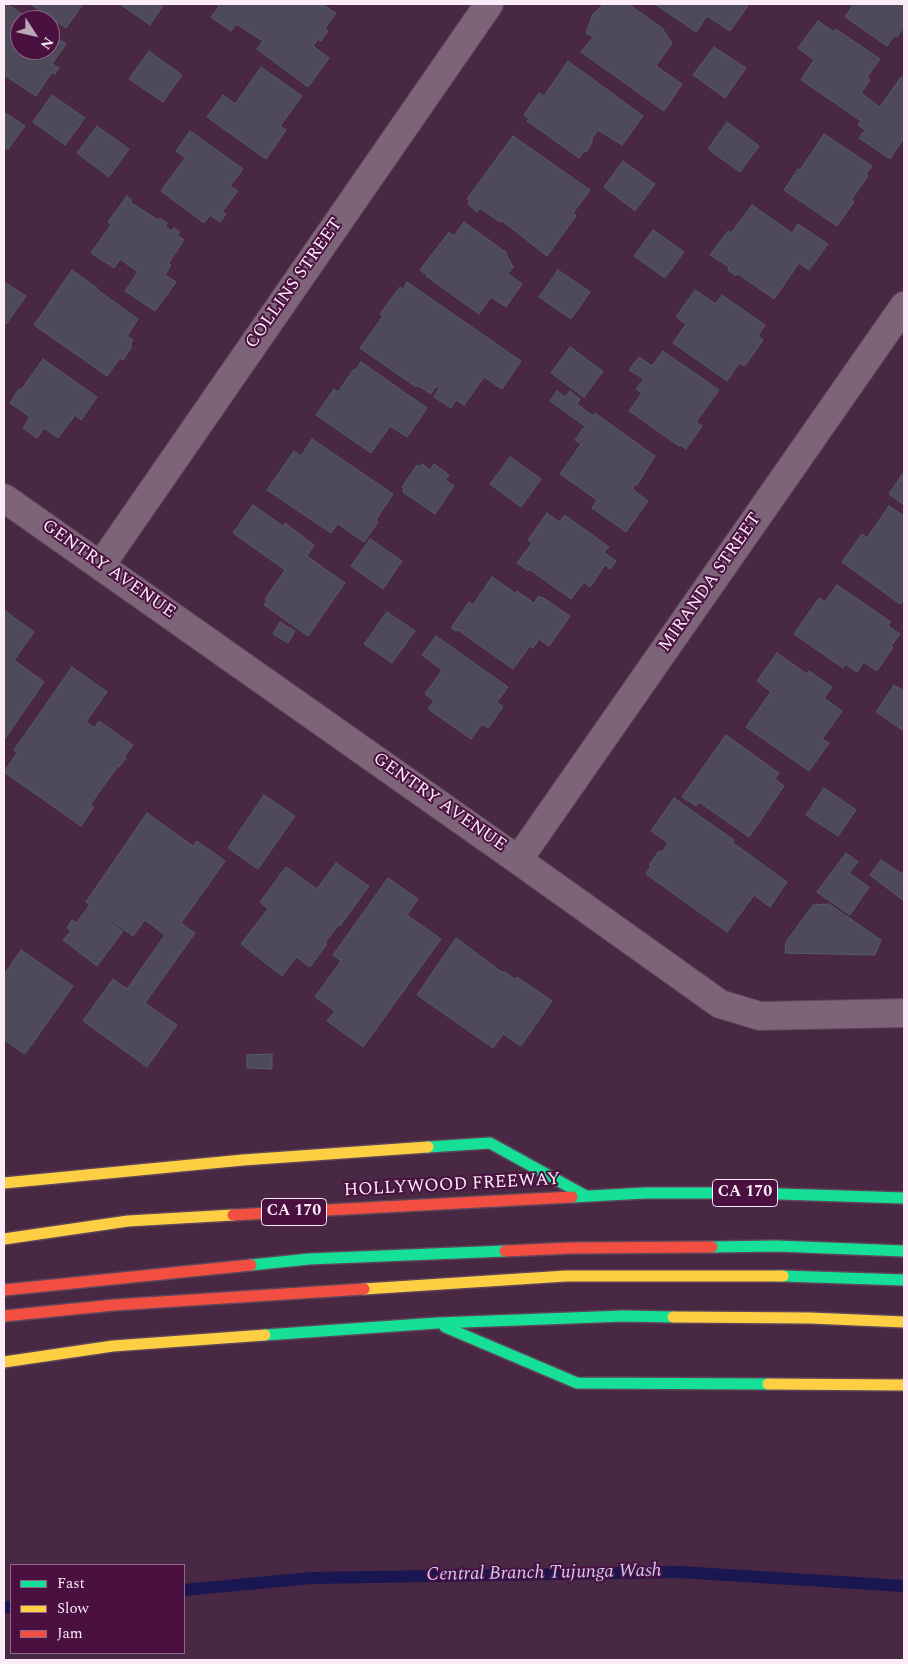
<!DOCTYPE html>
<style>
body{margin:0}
#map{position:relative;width:908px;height:1664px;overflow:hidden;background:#482842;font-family:Spectral,serif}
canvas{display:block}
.frame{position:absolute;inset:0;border:5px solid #fbecf7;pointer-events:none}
.legend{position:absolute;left:10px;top:1564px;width:175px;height:90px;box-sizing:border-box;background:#4a103f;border:1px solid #916889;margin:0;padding:6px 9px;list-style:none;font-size:15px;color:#fbecf7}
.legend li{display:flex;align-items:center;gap:10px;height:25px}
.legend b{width:25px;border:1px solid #916889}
.north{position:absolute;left:10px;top:10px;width:50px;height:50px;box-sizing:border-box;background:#4a103f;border:1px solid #916889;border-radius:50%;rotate:125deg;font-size:14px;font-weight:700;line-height:20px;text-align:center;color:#fbecf7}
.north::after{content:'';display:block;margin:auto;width:18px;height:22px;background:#bca7b8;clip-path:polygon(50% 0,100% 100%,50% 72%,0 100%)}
</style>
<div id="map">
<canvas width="908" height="1664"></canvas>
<div class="frame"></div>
<ul class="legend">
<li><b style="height:6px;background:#16e098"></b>Fast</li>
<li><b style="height:6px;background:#ffcf43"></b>Slow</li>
<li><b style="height:6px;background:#f24e42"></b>Jam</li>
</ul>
<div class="north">N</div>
</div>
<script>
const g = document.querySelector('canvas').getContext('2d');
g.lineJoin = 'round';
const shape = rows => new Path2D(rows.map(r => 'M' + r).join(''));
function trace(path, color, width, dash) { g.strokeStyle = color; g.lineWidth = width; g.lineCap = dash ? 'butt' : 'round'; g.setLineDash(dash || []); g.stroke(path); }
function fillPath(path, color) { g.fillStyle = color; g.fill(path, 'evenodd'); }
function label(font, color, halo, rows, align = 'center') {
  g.font = font + ' Spectral,serif'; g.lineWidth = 4; g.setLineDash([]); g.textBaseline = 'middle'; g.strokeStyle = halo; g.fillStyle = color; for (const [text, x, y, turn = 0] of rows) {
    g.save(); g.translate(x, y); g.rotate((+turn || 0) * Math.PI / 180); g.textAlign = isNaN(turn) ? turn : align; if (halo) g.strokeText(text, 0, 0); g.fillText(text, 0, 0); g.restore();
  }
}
trace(shape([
 [184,1590,311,1578,679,1572,904,1586],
 [4,1608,11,1607]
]), '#1a1651', 12);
const building = shape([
 [4,4,7,4,31,20,20,20,20,50,50,50,50,33,66,44,52,64,59,68,55,74,52,72,36,96,4,75,4,4],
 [30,4,83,4,66,28,30,4],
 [120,4,164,4,150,25,120,4],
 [216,4,322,4,336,13,325,28,328,31,321,41,318,39,313,46,329,58,308,87,257,49,263,41,236,24,231,31,211,17,219,7,216,4],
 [604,4,628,4,662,28,672,43,656,66,682,84,664,111,581,52,593,37,586,33,593,14,604,4],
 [655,4,749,4,730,31,707,16,696,32,655,4],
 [854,4,904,4,904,22,902,25,904,27,897,37,895,35,887,46,845,17,854,4],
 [818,21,834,32,836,29,880,59,867,77,870,80,861,93,880,107,901,77,904,79,904,138,890,159,859,138,865,130,858,125,861,121,801,80,814,60,798,48,818,21],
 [714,47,746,68,725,98,693,75,714,47],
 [149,51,182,75,163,102,129,79,149,51],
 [568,61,643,116,622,145,598,130,592,138,592,143,587,151,583,152,579,158,527,121,529,119,524,115,539,93,544,96,568,61],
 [261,67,302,96,280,126,286,130,266,159,207,117,223,95,235,104,261,67],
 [52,95,85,118,65,145,33,122,52,95],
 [4,112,25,126,8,149,5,148,4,149,4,112],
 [727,122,759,146,740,172,708,149,727,122],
 [97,126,129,149,109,177,77,153,97,126],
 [190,131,243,169,230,186,238,191,222,212,226,214,220,222,210,215,204,223,161,191,185,158,176,151,190,131],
 [824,134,872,166,866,174,868,176,851,200,854,202,837,226,784,190,798,169,800,170,824,134],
 [513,136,590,190,573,213,576,216,547,256,501,220,500,222,480,208,477,212,468,204,470,201,467,199,513,136],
 [623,161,655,184,635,211,604,187,623,161],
 [127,196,132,200,130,202,158,220,160,218,167,223,165,226,171,231,174,228,180,232,177,235,184,240,168,264,171,265,165,275,176,282,155,311,125,291,138,272,120,259,114,268,91,253,111,225,108,222,127,196],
 [752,205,792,233,798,224,828,244,809,270,799,263,774,299,737,273,736,276,728,270,729,267,710,255,728,231,731,233,752,205],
 [464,222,507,253,506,254,513,267,508,274,522,284,506,307,491,297,479,314,426,276,427,275,420,270,449,232,454,236,464,222],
 [653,230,684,252,665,278,634,256,653,230],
 [72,270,97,288,96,289,138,319,127,336,133,340,130,345,132,346,123,360,120,358,107,376,34,325,72,270],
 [558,270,590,292,571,319,539,297,558,270],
 [4,282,26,296,6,324,4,323,4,282],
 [407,282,521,361,502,389,484,377,464,405,456,400,451,408,434,397,439,388,436,386,431,394,417,385,416,387,360,348,383,316,380,314,400,287,403,289,407,282],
 [695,290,716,304,722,295,765,325,758,336,763,340,745,366,739,363,727,381,673,343,686,324,676,317,695,290],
 [570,347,603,371,584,397,551,373,570,347],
 [663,351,719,390,696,422,702,426,686,449,680,445,679,446,629,411,642,393,636,389,644,379,629,370,639,357,652,366,663,351],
 [43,359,97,397,81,420,75,415,58,438,44,428,37,438,23,428,30,417,10,403,19,389,21,390,43,359],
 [361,362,427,408,407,437,390,426,371,453,316,415,334,389,338,392,354,369,355,370,361,362],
 [557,391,565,397,570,391,580,399,577,404,593,416,595,413,655,456,637,485,636,484,632,489,648,501,626,532,592,508,597,500,560,474,581,444,575,440,585,426,550,401,557,391],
 [312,439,393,494,376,520,378,522,364,542,335,522,334,523,337,525,331,533,267,490,294,451,301,456,312,439],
 [510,457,541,479,521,507,490,484,510,457],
 [422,464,430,470,434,464,449,475,445,480,454,486,435,514,403,492,404,489,402,487,417,465,420,467,422,464],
 [904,472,904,505,889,494,904,472],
 [253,505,283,526,285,523,314,545,307,556,345,583,308,636,264,605,267,601,265,599,285,570,233,533,253,505],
 [889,506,904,516,904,598,900,604,842,562,862,534,867,538,889,506],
 [547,513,559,522,565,515,609,547,604,552,616,561,610,569,605,565,590,587,584,582,571,599,529,569,528,571,517,563,532,543,528,540,547,513],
 [370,539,402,561,383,589,351,566,370,539],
 [492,577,515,593,517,591,534,603,539,596,541,598,542,597,570,616,549,646,539,639,533,648,530,646,513,669,458,630,456,631,451,628,469,602,473,605,492,577],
 [837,585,891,622,888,626,900,634,891,646,893,647,877,671,864,662,857,672,845,664,843,668,794,634,819,598,825,602,837,585],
 [4,610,34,632,14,660,44,682,4,740,4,610],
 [387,612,415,631,392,663,364,644,387,612],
 [280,622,295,631,288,643,273,634,280,622],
 [436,636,508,687,497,702,503,707,488,728,482,724,471,739,428,709,434,701,425,694,442,670,422,655,436,636],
 [777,653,807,674,809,671,832,687,824,698,842,711,822,739,829,743,809,771,746,727,771,692,757,681,777,653],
 [72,667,107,692,86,722,94,728,99,721,133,745,124,757,126,758,119,767,118,766,90,805,94,807,81,826,4,772,17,753,14,750,72,667],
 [894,685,904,691,904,731,876,712,894,685],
 [726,735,779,773,775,779,784,786,749,837,699,802,696,806,682,797,726,735],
 [824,788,856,810,838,836,806,815,824,788],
 [264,795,295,816,258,869,228,848,264,795],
 [674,798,734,840,732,842,787,882,770,907,754,895,727,932,646,874,651,866,649,865,659,851,662,852,668,843,651,831,674,798],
 [147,813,193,846,197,841,225,861,181,923,195,933,145,1003,177,1025,147,1067,83,1021,113,979,127,989,165,935,145,920,133,936,86,902,147,813],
 [846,853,858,862,849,873,869,887,850,915,817,892,846,853],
 [881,860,904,875,904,901,870,875,881,860],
 [336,863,369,886,340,926,339,924,325,943,327,944,310,967,296,957,282,976,241,944,268,909,260,902,286,867,317,889,336,863],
 [388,878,418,899,407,915,441,939,363,1047,327,1021,335,1011,315,997,341,961,333,955,388,878],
 [829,904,881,940,875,955,785,953,786,942,813,905,829,904],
 [89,906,123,931,97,966,63,940,71,931,67,928,72,920,76,923,89,906],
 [456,938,503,973,504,971,516,980,517,977,552,1001,521,1046,503,1034,493,1048,417,995,456,938],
 [21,950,73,986,25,1054,4,1040,4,975,21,950],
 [272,1054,272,1069,247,1068,247,1055,272,1054]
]);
fillPath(building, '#4e4a59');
trace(building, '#535b6b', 1);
const street = shape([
 [4,498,518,860,720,1004,760,1016,904,1013],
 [101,565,489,4],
 [518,860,904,306]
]);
const fast = shape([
 [428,1147,490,1143,586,1196],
 [572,1197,645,1193,749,1193,904,1198],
 [712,1247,776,1246,904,1251],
 [251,1265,309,1259,505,1251],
 [783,1276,904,1280],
 [445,1327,577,1383,768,1384],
 [265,1335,437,1323,624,1316,673,1317]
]);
const slow = shape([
 [4,1183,243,1160,428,1147],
 [4,1239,128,1221,233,1215],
 [364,1289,566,1276,783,1276],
 [673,1317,810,1318,904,1322],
 [4,1362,113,1346,265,1335],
 [768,1384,904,1385]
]);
const jam = shape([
 [233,1215,572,1197],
 [505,1251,571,1248,712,1247],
 [4,1290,251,1265],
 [4,1316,114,1305,364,1289]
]);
trace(street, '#5d4659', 30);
trace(fast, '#5d4659', 14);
trace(slow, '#5d4659', 14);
trace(jam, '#5d4659', 14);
trace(street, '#7d6478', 28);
trace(fast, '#16e098', 11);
trace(slow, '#ffcf43', 11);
trace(jam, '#f24e42', 11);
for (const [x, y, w] of [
 [745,1193,65],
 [294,1212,65]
]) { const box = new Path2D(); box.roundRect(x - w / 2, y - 13.5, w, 27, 4); g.fillStyle = '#4a103f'; g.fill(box); trace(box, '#fbecf7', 1); }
label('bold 16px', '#fbecf7', null, [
 ["CA 170",745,1193],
 ["CA 170",294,1212]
]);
label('18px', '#fbecf7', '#4a103f', [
 ["COLLINS STREET",295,284,-55],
 ["GENTRY AVENUE",108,570,35],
 ["MIRANDA STREET",711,583,-55],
 ["GENTRY AVENUE",439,803,35],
 ["HOLLYWOOD FREEWAY",452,1186,-3]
]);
label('italic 19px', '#c5cdf5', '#4a103f', [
 ["Central Branch Tujunga Wash",544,1574,-1]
]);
</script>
